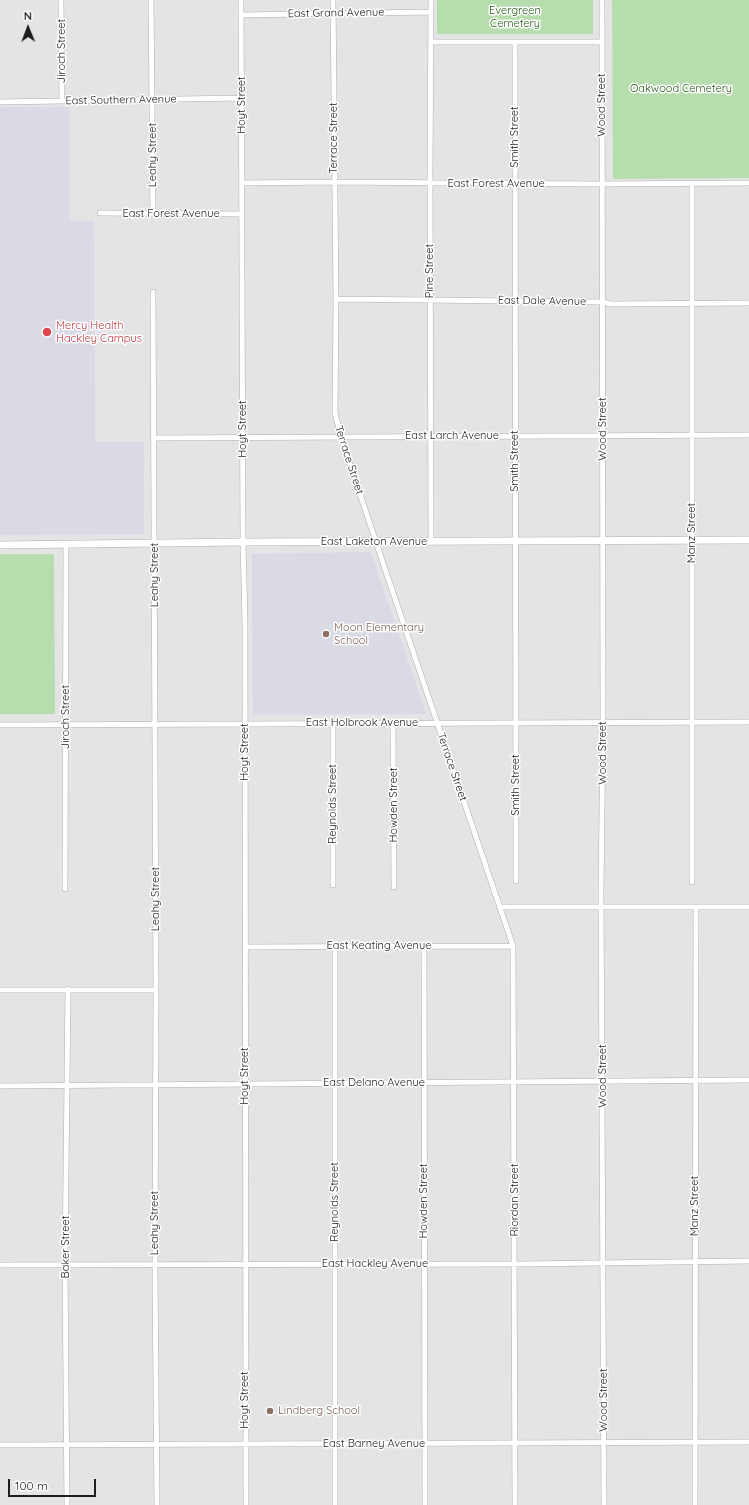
<!DOCTYPE html>
<style>
body{margin:0}
#map{position:relative;width:749px;height:1505px;overflow:hidden;background:#e4e4e7;font-family:Quicksand,sans-serif}
canvas{display:block}
.north{position:absolute;left:8px;top:8px;width:40px;height:40px;-webkit-text-stroke:3px #fff;paint-order:stroke;rotate:359deg;font-size:11px;font-weight:700;line-height:16px;text-align:center;color:#1d1d1e}
.north::after{content:'';display:block;margin:auto;width:14px;height:18px;background:#1d1d1e;clip-path:polygon(50% 0,100% 100%,50% 72%,0 100%)}
.scale{position:absolute;left:8px;top:1479px;width:88px;height:18px;box-sizing:border-box;border:2px solid #1d1d1e;border-top:0;padding-left:5px;font-size:12px;line-height:14px;white-space:nowrap;color:#1d1d1e;-webkit-text-stroke:3px #fff;paint-order:stroke}
</style>
<div id="map">
<canvas width="749" height="1505"></canvas>
<div class="north">N</div>
<div class="scale">100 m</div>
</div>
<script>
const g = document.querySelector('canvas').getContext('2d');
g.lineJoin = 'round';
function fillPath(path, color) { g.fillStyle = color; g.fill(path, 'evenodd'); }
const shape = rows => new Path2D(rows.map(r => 'M' + r).join(''));
function trace(path, color, width, dash) { g.strokeStyle = color; g.lineWidth = width; g.lineCap = dash ? 'butt' : 'round'; g.setLineDash(dash || []); g.stroke(path); }
function label(font, color, halo, rows, align = 'center') {
  g.font = font + ' Quicksand,sans-serif'; g.lineWidth = 3; g.setLineDash([]); g.textBaseline = 'middle'; g.strokeStyle = halo; g.fillStyle = color; for (const [text, x, y, turn = 0] of rows) {
    g.save(); g.translate(x, y); g.rotate((+turn || 0) * Math.PI / 180); g.textAlign = isNaN(turn) ? turn : align; if (halo) g.strokeText(text, 0, 0); g.fillText(text, 0, 0); g.restore();
  }
}
fillPath(shape([
 [0,107,69,107,70,221,94,221,95,442,144,442,144,534,0,535],
 [371,552,426,714,253,715,252,554]
]), '#d9dae4');
fillPath(shape([
 [437,0,593,0,593,34,437,34],
 [612,0,749,0,749,178,613,179],
 [0,554,54,554,55,714,0,714]
]), '#b7ddaf');
const minor = shape([
 [61,0,62,101],
 [151,0,153,213],
 [241,0,243,542,245,625,246,1505],
 [333,0,336,299,335,413,341,437,385,569,513,946,515,1505],
 [602,0,603,730,601,892,604,1505],
 [241,15,431,12],
 [431,42,602,42],
 [515,42,516,881],
 [0,102,242,98],
 [242,183,334,182,594,184,749,183],
 [692,184,692,882],
 [100,213,242,214],
 [153,292,156,990,155,1272,157,1505],
 [336,299,603,302,610,304,749,303],
 [155,438,749,435],
 [431,541,430,175,431,0],
 [393,722,394,887],
 [333,723,333,885],
 [0,725,749,722],
 [65,889,66,544],
 [500,907,749,907],
 [335,946,335,1505],
 [424,946,425,1505],
 [245,947,513,946],
 [0,990,156,990],
 [0,1086,749,1080],
 [0,1265,522,1264,749,1261],
 [0,1445,749,1442],
 [67,1505,65,1264,68,989],
 [695,1505,696,907]
]);
const secondary = shape([
 [0,545,243,542,749,540]
]);
trace(minor, '#aeaeb1', 6);
trace(secondary, '#aeaeb1', 8);
trace(minor, '#fff', 5);
trace(secondary, '#fff', 7);
for (const [x, y, r, color] of [
 [47,332,5,"#e0444e"],
 [326,634,4,"#8d6e63"],
 [270,1411,4,"#8d6e63"]
]) { const dot = new Path2D(); dot.arc(x, y, r, 0, 2 * Math.PI); g.fillStyle = color; g.fill(dot); trace(dot, '#fff', 1.5); }
label('11px', '#215910', '#fff', [
 ["Evergreen",515,11],
 ["Cemetery",515,24],
 ["Oakwood Cemetery",681,89]
]);
label('11px', '#1d1d1e', '#fff', [
 ["East Grand Avenue",336,13,-1],
 ["Jiroch Street",62,51,-90],
 ["East Southern Avenue",121,100,-1],
 ["Hoyt Street",242,105,-90],
 ["Wood Street",602,105,-90],
 ["Smith Street",515,137,-90],
 ["Terrace Street",334,138,-90],
 ["Leahy Street",153,155,-90],
 ["East Forest Avenue",496,184],
 ["East Forest Avenue",171,214],
 ["Pine Street",430,271,-90],
 ["East Dale Avenue",542,301,1],
 ["Hoyt Street",243,429,-90],
 ["Wood Street",603,429,-90],
 ["East Larch Avenue",452,436],
 ["Terrace Street",349,460,72],
 ["Smith Street",515,461,-90],
 ["Manz Street",692,533,-90],
 ["East Laketon Avenue",374,542],
 ["Leahy Street",155,575,-90],
 ["Jiroch Street",66,717,-90],
 ["East Holbrook Avenue",362,723],
 ["Hoyt Street",245,752,-90],
 ["Wood Street",603,753,-90],
 ["Terrace Street",452,767,71],
 ["Smith Street",516,785,-90],
 ["Reynolds Street",333,804,-90],
 ["Howden Street",394,805,-90],
 ["Leahy Street",156,899,-90],
 ["East Keating Avenue",379,946],
 ["Hoyt Street",245,1076,-90],
 ["Wood Street",603,1076,-90],
 ["East Delano Avenue",374,1083],
 ["Riordan Street",515,1200,-90],
 ["Howden Street",424,1201,-90],
 ["Reynolds Street",335,1202,-90],
 ["Manz Street",695,1206,-90],
 ["Leahy Street",155,1223,-90],
 ["Baker Street",66,1247,-90],
 ["East Hackley Avenue",375,1264],
 ["Hoyt Street",245,1400,-90],
 ["Wood Street",604,1400,-90],
 ["East Barney Avenue",374,1444]
]);
label('11px', '#be3a42', '#fff', [
 ["Mercy Health",56,326],
 ["Hackley Campus",56,339]
], 'left');
label('11px', '#785e54', '#fff', [
 ["Moon Elementary",334,628],
 ["School",334,641],
 ["Lindberg School",278,1411]
], 'left');
</script>
